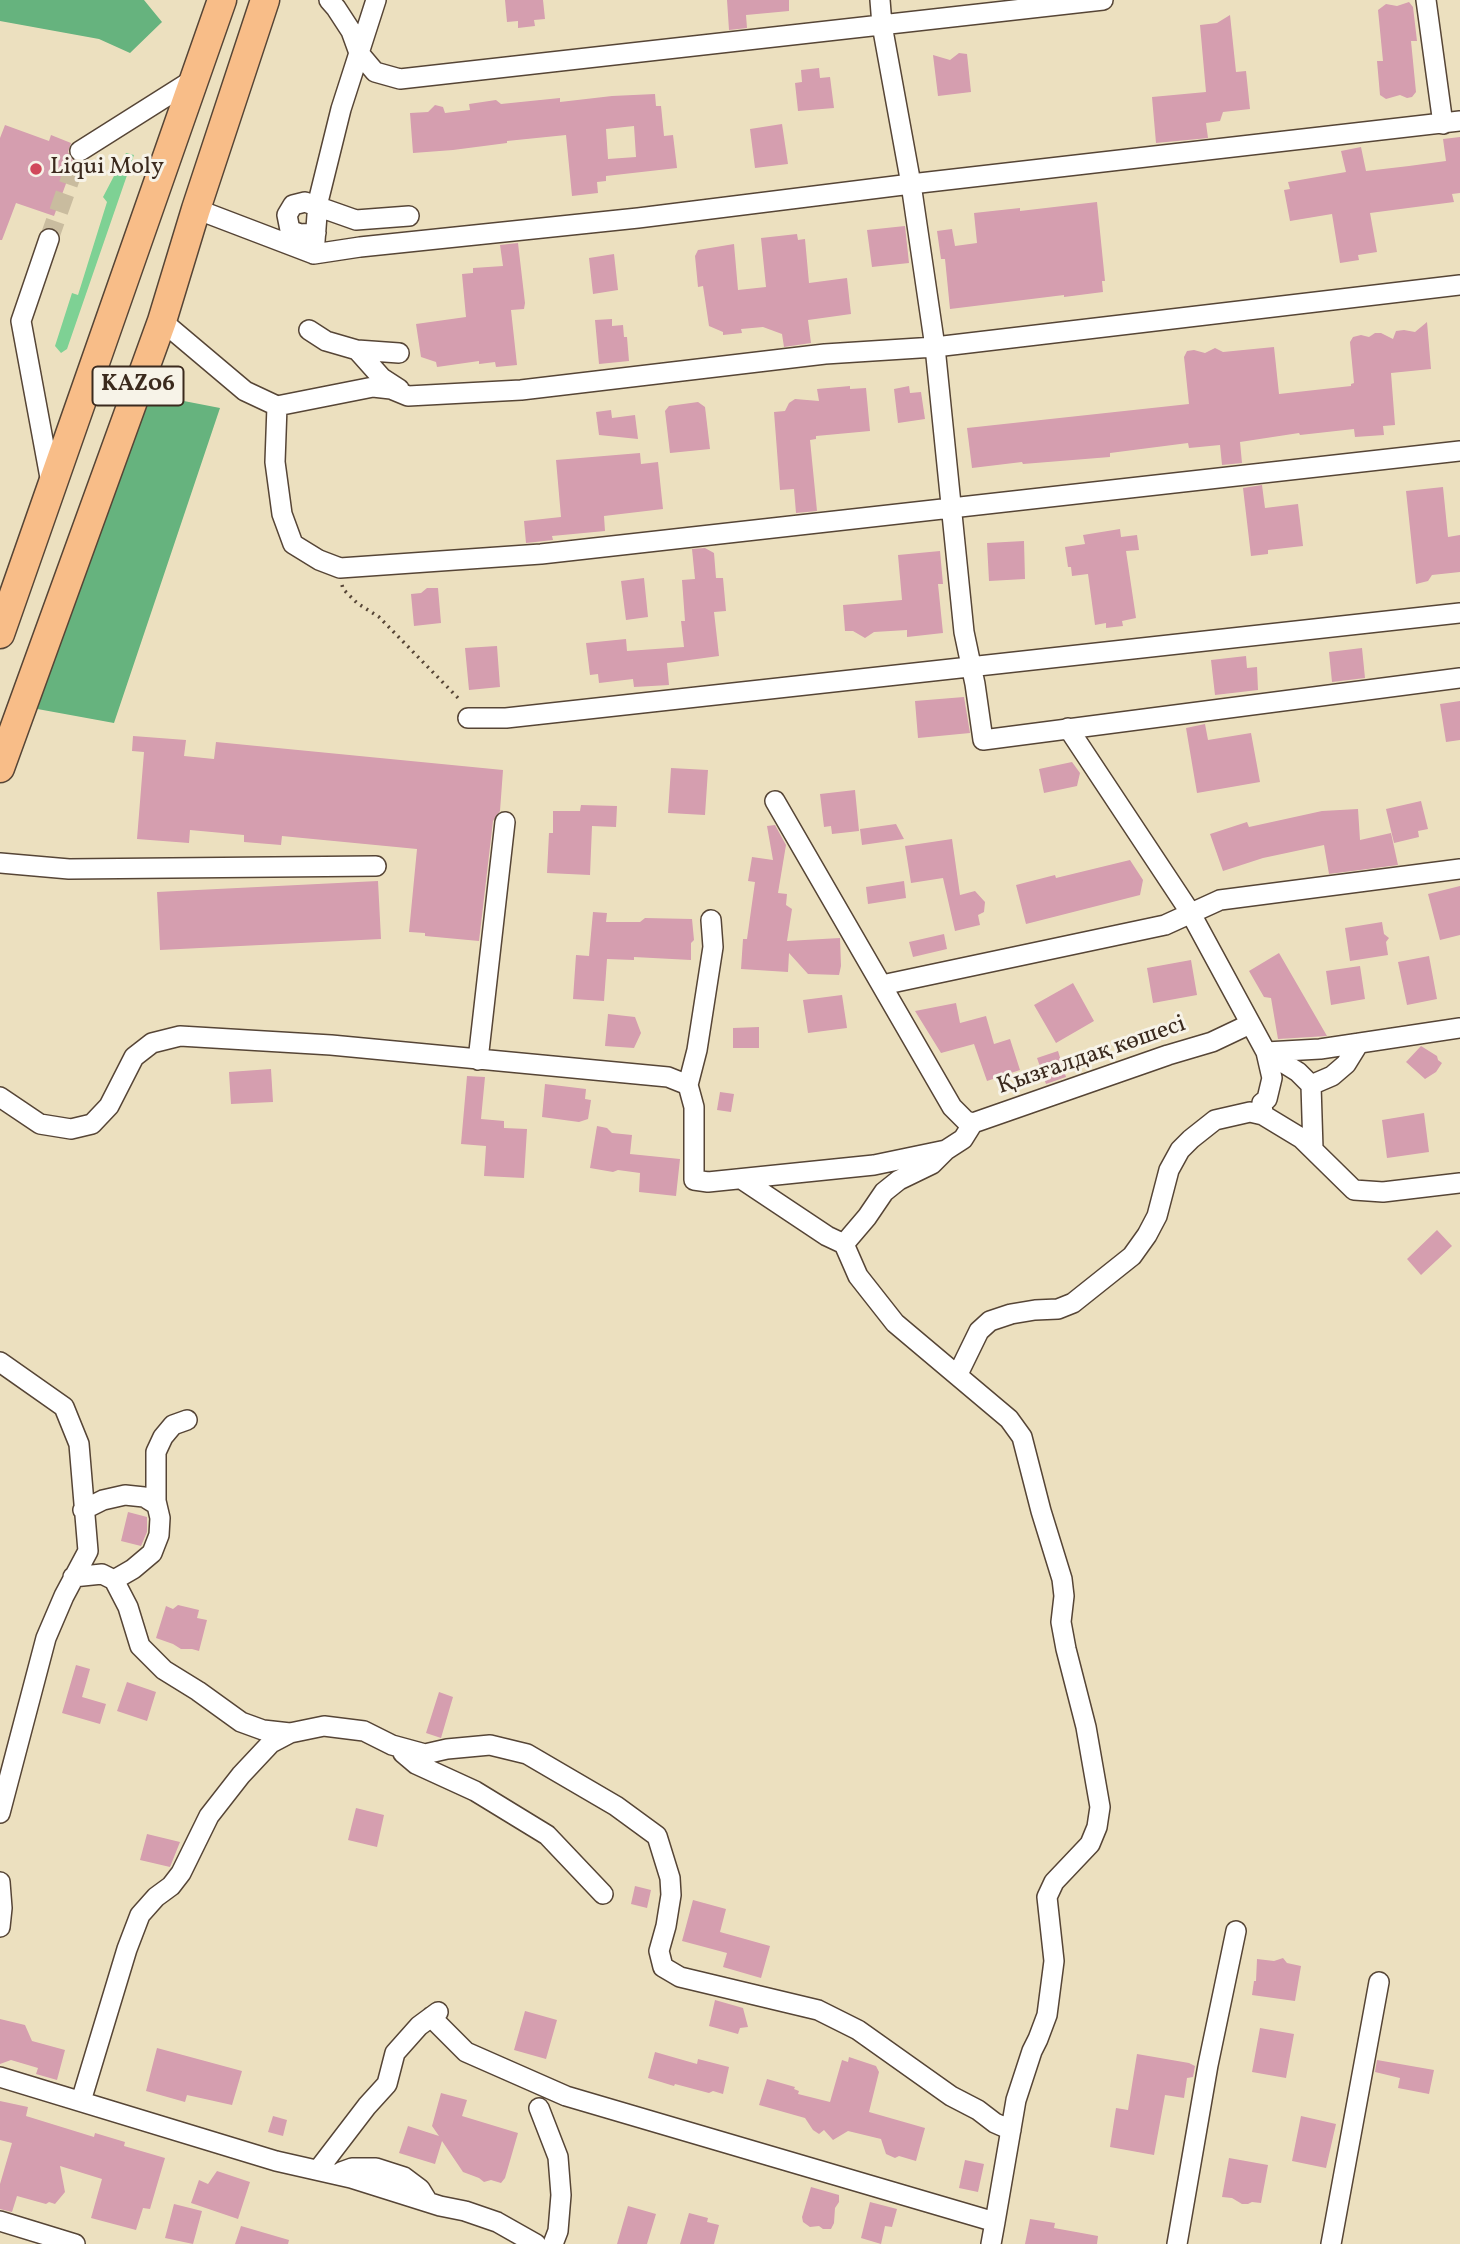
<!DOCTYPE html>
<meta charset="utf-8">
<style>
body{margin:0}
canvas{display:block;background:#ece0bf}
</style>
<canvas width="1460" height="2244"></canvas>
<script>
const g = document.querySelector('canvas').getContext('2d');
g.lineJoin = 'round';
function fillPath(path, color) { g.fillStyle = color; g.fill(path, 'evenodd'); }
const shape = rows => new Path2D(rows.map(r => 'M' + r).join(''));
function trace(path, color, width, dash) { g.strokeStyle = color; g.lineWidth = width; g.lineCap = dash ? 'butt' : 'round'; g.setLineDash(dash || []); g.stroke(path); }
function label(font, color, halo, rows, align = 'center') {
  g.font = font + ' Vollkorn,serif'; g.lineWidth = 6; g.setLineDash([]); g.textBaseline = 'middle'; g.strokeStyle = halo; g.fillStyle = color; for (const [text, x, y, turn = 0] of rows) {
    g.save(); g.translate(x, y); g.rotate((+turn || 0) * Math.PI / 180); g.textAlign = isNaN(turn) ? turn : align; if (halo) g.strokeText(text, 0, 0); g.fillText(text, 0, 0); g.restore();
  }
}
fillPath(shape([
 [126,153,134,155,67,349,61,353,55,346,72,293,78,295,107,202,103,197]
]), '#7ed194');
fillPath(shape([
 [0,0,144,0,162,22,130,53,99,39,0,21],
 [158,396,220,408,114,723,32,708,143,402]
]), '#66b37e');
fillPath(shape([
 [505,0,543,0,545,19,534,20,535,26,518,28,518,21,507,22],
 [727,0,789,0,789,11,746,15,747,28,729,30],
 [1409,2,1413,7,1417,41,1411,41,1416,92,1412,97,1407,98,1400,95,1386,99,1380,95,1377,61,1383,61,1378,10,1386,4,1397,6],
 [1230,15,1236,72,1246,71,1250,109,1223,112,1220,121,1206,123,1208,138,1156,143,1152,97,1206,92,1200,25,1217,23],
 [959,53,967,54,971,92,938,96,933,55,950,60],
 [819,68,820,78,830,77,834,108,798,111,795,83,802,82,801,70],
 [655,94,656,106,661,106,664,136,673,135,677,168,606,176,606,181,597,182,598,193,572,196,566,135,507,141,507,143,453,150,413,153,410,113,428,112,435,105,443,107,445,113,470,110,469,104,496,100,501,104,560,98,560,102,612,96],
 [634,126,636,157,608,159,606,129],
 [782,124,788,164,755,168,750,129],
 [5,125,49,141,51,135,71,143,68,152,74,162,54,216,16,203,2,240,0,240,0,138],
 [1460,137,1460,193,1452,194,1454,202,1370,213,1377,252,1358,255,1359,260,1340,263,1332,214,1290,221,1284,190,1290,189,1288,182,1346,172,1341,151,1361,147,1366,171,1409,166,1446,161,1443,139],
 [1097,202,1105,281,1102,281,1103,292,1064,297,1064,295,950,309,945,259,941,259,937,231,952,229,955,246,977,243,974,213,1020,208,1020,211],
 [905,226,909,263,872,267,867,230],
 [797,234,798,240,805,239,809,283,847,278,851,314,808,320,811,343,784,347,782,334,763,327,741,329,742,333,723,335,723,332,709,326,703,286,698,287,695,256,698,250,734,244,738,290,766,287,761,238],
 [518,243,525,303,524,309,511,310,517,365,496,367,495,362,479,364,479,361,437,367,436,362,421,357,416,324,466,317,462,274,473,273,473,268,503,266,500,245],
 [614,254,618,290,593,294,589,258],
 [612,319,612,326,623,325,624,337,627,337,629,361,599,364,595,320],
 [1427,322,1431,369,1391,373,1395,425,1383,426,1384,435,1355,437,1354,429,1300,435,1299,433,1240,442,1242,463,1222,465,1220,445,1189,448,1188,443,1110,453,1110,457,1023,464,1022,462,972,468,967,428,1189,404,1184,357,1187,351,1194,350,1205,353,1215,348,1223,352,1274,347,1279,394,1351,386,1351,384,1354,383,1350,342,1353,337,1361,335,1369,337,1375,333,1381,333,1393,339,1396,331,1404,330,1415,332],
 [850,386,850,389,866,388,870,431,816,436,816,439,810,440,817,511,796,513,794,489,780,490,774,412,785,411,789,403,795,399,819,401,817,389],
 [909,386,910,393,921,392,925,419,898,423,894,389],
 [698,402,705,407,710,449,670,453,665,411,669,406],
 [611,410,612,418,635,415,638,439,599,435,596,412],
 [640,453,641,464,658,462,663,509,604,516,605,531,552,536,553,540,526,543,524,521,561,517,556,460],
 [1262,485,1265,508,1298,504,1303,546,1268,550,1268,554,1251,556,1243,488],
 [1443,487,1448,537,1460,535,1460,572,1432,575,1428,581,1416,584,1406,491],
 [1120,529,1121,537,1137,535,1139,550,1126,551,1136,618,1122,621,1123,626,1106,628,1106,623,1095,625,1088,574,1072,576,1071,567,1068,567,1065,547,1085,544,1083,535],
 [1024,541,1025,579,989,581,987,543],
 [705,548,714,553,716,578,723,578,726,611,714,612,719,656,667,663,669,685,634,687,633,679,599,683,598,674,590,675,586,643,626,639,627,651,684,647,681,621,685,621,682,580,695,579,692,549],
 [940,551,943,584,938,584,943,633,907,637,907,630,874,632,865,638,853,631,845,631,843,605,902,600,898,555],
 [644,578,648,617,626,620,621,581],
 [427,588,438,588,441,623,414,626,411,594,421,593],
 [497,646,500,687,469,690,465,648],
 [1362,648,1365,678,1332,682,1329,652],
 [1246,656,1247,668,1257,667,1258,690,1215,695,1211,660],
 [964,697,970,733,918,738,915,701],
 [1460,701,1460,740,1446,742,1440,704],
 [1205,724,1208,740,1251,733,1260,782,1197,793,1186,728],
 [133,736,186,740,184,756,214,759,216,742,503,770,500,811,493,821,479,941,425,936,425,933,409,932,417,849,282,836,281,845,244,842,244,835,190,830,189,843,137,839,144,752,132,751],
 [1072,762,1080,773,1077,786,1044,793,1039,769],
 [671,768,708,770,705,815,668,813],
 [855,790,859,831,832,834,831,826,824,827,820,794],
 [1421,801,1428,829,1418,831,1419,837,1394,843,1386,809],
 [581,805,617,806,616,827,592,826,590,875,547,873,549,833,553,833,553,811,580,811],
 [1358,809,1360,840,1391,833,1398,865,1329,874,1324,845,1263,858,1223,871,1210,834,1247,822,1249,827,1322,811],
 [896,824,904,839,862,845,860,829],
 [775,825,786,845,778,893,787,894,786,905,792,909,787,941,840,938,841,966,839,975,808,974,789,953,788,972,741,969,743,939,747,939,755,882,748,881,752,857,773,860,767,826],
 [952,839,960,895,975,891,985,902,984,912,978,915,980,925,955,931,943,878,911,883,905,846],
 [1130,860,1143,880,1140,895,1026,924,1016,885,1055,875,1056,878],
 [378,881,381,939,160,950,157,892],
 [904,881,906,898,868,904,866,887],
 [1460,886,1460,935,1440,940,1428,894],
 [593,912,607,913,606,922,640,922,645,918,692,919,694,940,691,943,691,960,634,957,634,960,607,959,604,1001,573,999,576,955,589,956],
 [1382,922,1384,934,1389,938,1386,942,1388,955,1350,961,1345,928],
 [944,934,947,949,913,957,909,942],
 [1279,953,1327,1036,1278,1039,1271,998,1264,997,1249,971],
 [1429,956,1437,999,1407,1005,1398,962],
 [1191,960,1197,995,1153,1003,1147,968],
 [1360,966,1365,999,1331,1005,1326,971],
 [1073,983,1094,1021,1056,1043,1034,1005],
 [842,995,847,1028,808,1033,803,1000],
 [956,1003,960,1023,986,1016,994,1044,1010,1039,1020,1070,987,1081,974,1044,941,1053,915,1011],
 [608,1014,635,1017,641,1033,634,1048,605,1046],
 [759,1027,759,1048,733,1048,733,1028],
 [1421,1046,1437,1056,1438,1060,1442,1063,1436,1072,1425,1079,1406,1062],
 [1058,1051,1066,1077,1046,1084,1037,1058],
 [271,1069,273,1102,231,1104,229,1072],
 [467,1076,485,1077,481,1119,504,1121,504,1128,527,1129,524,1178,484,1176,486,1146,461,1144],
 [545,1084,586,1089,585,1099,591,1100,588,1119,579,1122,542,1117],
 [720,1092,734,1094,731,1112,717,1110],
 [1424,1113,1429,1152,1387,1158,1382,1120],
 [597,1126,607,1128,612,1133,632,1135,630,1154,680,1159,676,1196,639,1192,640,1173,618,1170,613,1172,590,1168],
 [1437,1230,1452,1246,1421,1275,1407,1259],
 [128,1512,147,1517,147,1532,141,1546,121,1541],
 [178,1605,199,1610,197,1618,207,1620,199,1651,192,1649,181,1649,173,1644,156,1638,166,1606,173,1609],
 [76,1665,90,1669,82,1697,106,1704,100,1724,62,1713],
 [127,1682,156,1692,147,1721,117,1711],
 [439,1692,453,1697,441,1738,426,1733],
 [356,1808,384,1815,377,1847,348,1840],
 [147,1834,180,1842,170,1867,140,1860],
 [635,1886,651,1890,647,1908,631,1904],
 [693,1900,726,1909,720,1932,770,1946,761,1978,723,1967,727,1953,682,1941],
 [1283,1958,1287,1963,1301,1966,1295,2001,1252,1995,1254,1981,1256,1981,1257,1959,1274,1961],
 [715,2000,743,2008,748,2027,740,2028,738,2034,709,2026],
 [525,2011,557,2020,546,2059,514,2050],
 [0,2019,25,2025,32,2041,65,2050,57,2080,36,2074,38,2068,11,2060,0,2064],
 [1260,2028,1294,2034,1286,2078,1252,2072],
 [157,2048,242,2071,232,2105,187,2095,185,2102,146,2091],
 [655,2052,697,2064,698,2059,729,2067,723,2094,713,2091,709,2093,675,2084,674,2086,648,2078],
 [1137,2054,1189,2063,1195,2066,1193,2077,1187,2078,1184,2098,1165,2095,1154,2155,1110,2147,1116,2108,1128,2110],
 [849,2057,876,2066,879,2072,869,2112,925,2128,916,2161,899,2156,895,2158,886,2154,881,2139,848,2131,833,2140,824,2130,819,2134,813,2130,805,2118,759,2105,767,2079,795,2087,794,2089,799,2091,798,2094,830,2102,842,2060,848,2062],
 [1377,2060,1434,2070,1429,2094,1398,2088,1400,2078,1375,2072],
 [441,2093,467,2100,462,2116,518,2133,505,2178,501,2183,491,2180,484,2182,479,2178,463,2172,442,2141,435,2164,399,2153,408,2126,439,2136,432,2126],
 [0,2101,28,2107,26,2116,94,2137,95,2133,125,2142,124,2146,165,2158,150,2209,143,2208,136,2230,91,2218,102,2179,60,2166,65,2192,55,2204,49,2202,46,2204,17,2196,12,2212,0,2209,0,2184,12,2143,0,2140],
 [273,2116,287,2120,283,2136,268,2132],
 [1301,2116,1336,2124,1326,2168,1292,2161],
 [1229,2158,1268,2165,1261,2203,1252,2202,1248,2204,1242,2204,1232,2198,1222,2197],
 [965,2160,984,2164,978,2192,959,2188],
 [217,2171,250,2182,238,2219,191,2203,199,2180,208,2184],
 [811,2187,839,2195,839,2202,835,2208,834,2223,831,2229,823,2229,819,2226,810,2227,803,2222,802,2217],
 [870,2202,897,2209,892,2227,885,2226,881,2244,861,2238],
 [174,2204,202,2211,193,2244,165,2238],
 [628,2206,656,2214,647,2244,617,2244],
 [689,2213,708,2218,707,2222,719,2225,714,2244,680,2244],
 [1030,2219,1055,2223,1054,2228,1098,2236,1097,2244,1025,2244],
 [241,2226,289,2240,288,2244,235,2244]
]), '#d59eaf');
trace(shape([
 [49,239,80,151]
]), '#c9bc9f', 19, [19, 10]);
const minor = shape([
 [329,0,336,8,351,31,359,53,375,72,400,79,1103,0],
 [880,0,882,25,911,184,935,347,964,632,975,684,983,740,1460,678],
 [1426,0,1443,124],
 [80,151,194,79],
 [196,209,314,254,360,247,638,218,911,184,1460,121],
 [316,233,300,234,290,230,287,215,293,205,305,202,356,220,409,216],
 [49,239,21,321,51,483],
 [314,254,318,202,341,109,376,0],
 [162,321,245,391,277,406,373,387,391,389,408,396,521,390,825,354,935,347,1460,285],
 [309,330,326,341,357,350,399,353],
 [357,350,382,378,399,389],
 [277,406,275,462,282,514,293,544,319,560,340,568,541,554,1460,451],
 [468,718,506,718,1460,613],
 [1068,728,1190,912,1266,1052,1272,1078,1267,1099,1262,1103,1263,1115,1301,1138,1354,1190,1383,1192,1460,1183],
 [775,801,952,1107,966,1121,973,1123,1168,1055,1212,1042,1250,1024],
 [0,863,69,869,376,866],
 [882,985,1165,925,1220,900,1460,869],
 [1266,1052,1320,1049,1460,1028],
 [1266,1052,1298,1072,1311,1085,1313,1149],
 [478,1060,505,822],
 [688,1085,697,1050,713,947,711,920],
 [1311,1085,1332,1076,1346,1064,1359,1043],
 [0,1097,40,1124,71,1129,92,1124,109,1106,134,1057,152,1043,180,1036,331,1045,668,1077,688,1085,694,1107,694,1180,708,1182,874,1165,946,1150,963,1139,973,1123],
 [946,1150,932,1164,899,1180,884,1192,867,1217,844,1244,858,1276,895,1323,1009,1419,1022,1437,1041,1511,1062,1579,1064,1596,1061,1622,1066,1649,1086,1727,1100,1807,1097,1827,1090,1844,1054,1882,1047,1897,1054,1961,1047,2015,1038,2039,1032,2051,1016,2100,995,2222],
 [743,1180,827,1236,844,1244],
 [0,1362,64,1407,79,1444,88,1551,64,1596,46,1638,0,1813],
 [958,1374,979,1331,990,1321,1011,1314,1035,1310,1058,1309,1073,1303,1132,1256,1147,1235,1157,1216,1169,1170,1180,1150,1191,1139,1215,1120,1250,1112,1263,1115],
 [83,1510,103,1500,125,1495,144,1497,157,1505],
 [73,1577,102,1574,114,1580,128,1607,140,1646,164,1670,198,1691,241,1722,263,1730,290,1733,324,1726,364,1731,392,1745,425,1754,447,1749,490,1745,527,1754,616,1806,657,1836,670,1878,671,1895,666,1926,659,1951,663,1967,680,1977,818,2010,858,2030,951,2096,978,2110,995,2123,1011,2130],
 [114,1580,133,1569,152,1553,159,1535,160,1518,156,1501,156,1452,163,1437,173,1425,187,1420],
 [403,1753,416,1764,475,1791,547,1835,603,1894],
 [0,1882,2,1908,0,1927],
 [431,2017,466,2052,566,2096,995,2222,991,2244],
 [0,2077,276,2161,351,2178,440,2206,465,2211,497,2222,536,2244],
 [81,2101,127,1949,140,1915,156,1897,171,1886,181,1873,209,1816,241,1775,271,1743,290,1733],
 [539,2108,558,2157,561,2195,558,2231,553,2244],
 [318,2170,367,2106,387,2084,395,2053,419,2026,438,2012],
 [341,2172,352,2168,376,2168,404,2177,420,2189,428,2202],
 [0,2221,75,2244],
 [1177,2244,1208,2065,1236,1931],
 [1331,2244,1379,1982]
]);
const highway = shape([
 [0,634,222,0],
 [0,768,162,321,196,209,265,0]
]);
trace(minor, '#564536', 22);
trace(highway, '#564536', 31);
trace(shape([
 [342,585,343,589,357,603,379,617,461,701]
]), '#564536', 3.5, [2, 5]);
trace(minor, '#fff', 19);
trace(highway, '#f8bd88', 28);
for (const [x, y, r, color] of [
 [36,169,7,"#d1495b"]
]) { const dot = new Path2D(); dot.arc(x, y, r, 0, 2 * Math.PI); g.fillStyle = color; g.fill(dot); trace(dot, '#f7f3e8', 2.5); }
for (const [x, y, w] of [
 [138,386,91]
]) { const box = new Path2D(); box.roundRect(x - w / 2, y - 19.5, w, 39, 5); g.fillStyle = '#f7f3e8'; g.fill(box); trace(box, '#3b2a1e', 2); }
label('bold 23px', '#3b2a1e', null, [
 ["KАZ06",138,386]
]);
label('24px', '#3b2a1e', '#f7f3e8', [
 ["Liqui Moly",50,169]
], 'left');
label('24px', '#3b2a1e', '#f7f3e8', [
 ["Қызғалдақ көшесі",1092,1057,-19]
]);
</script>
